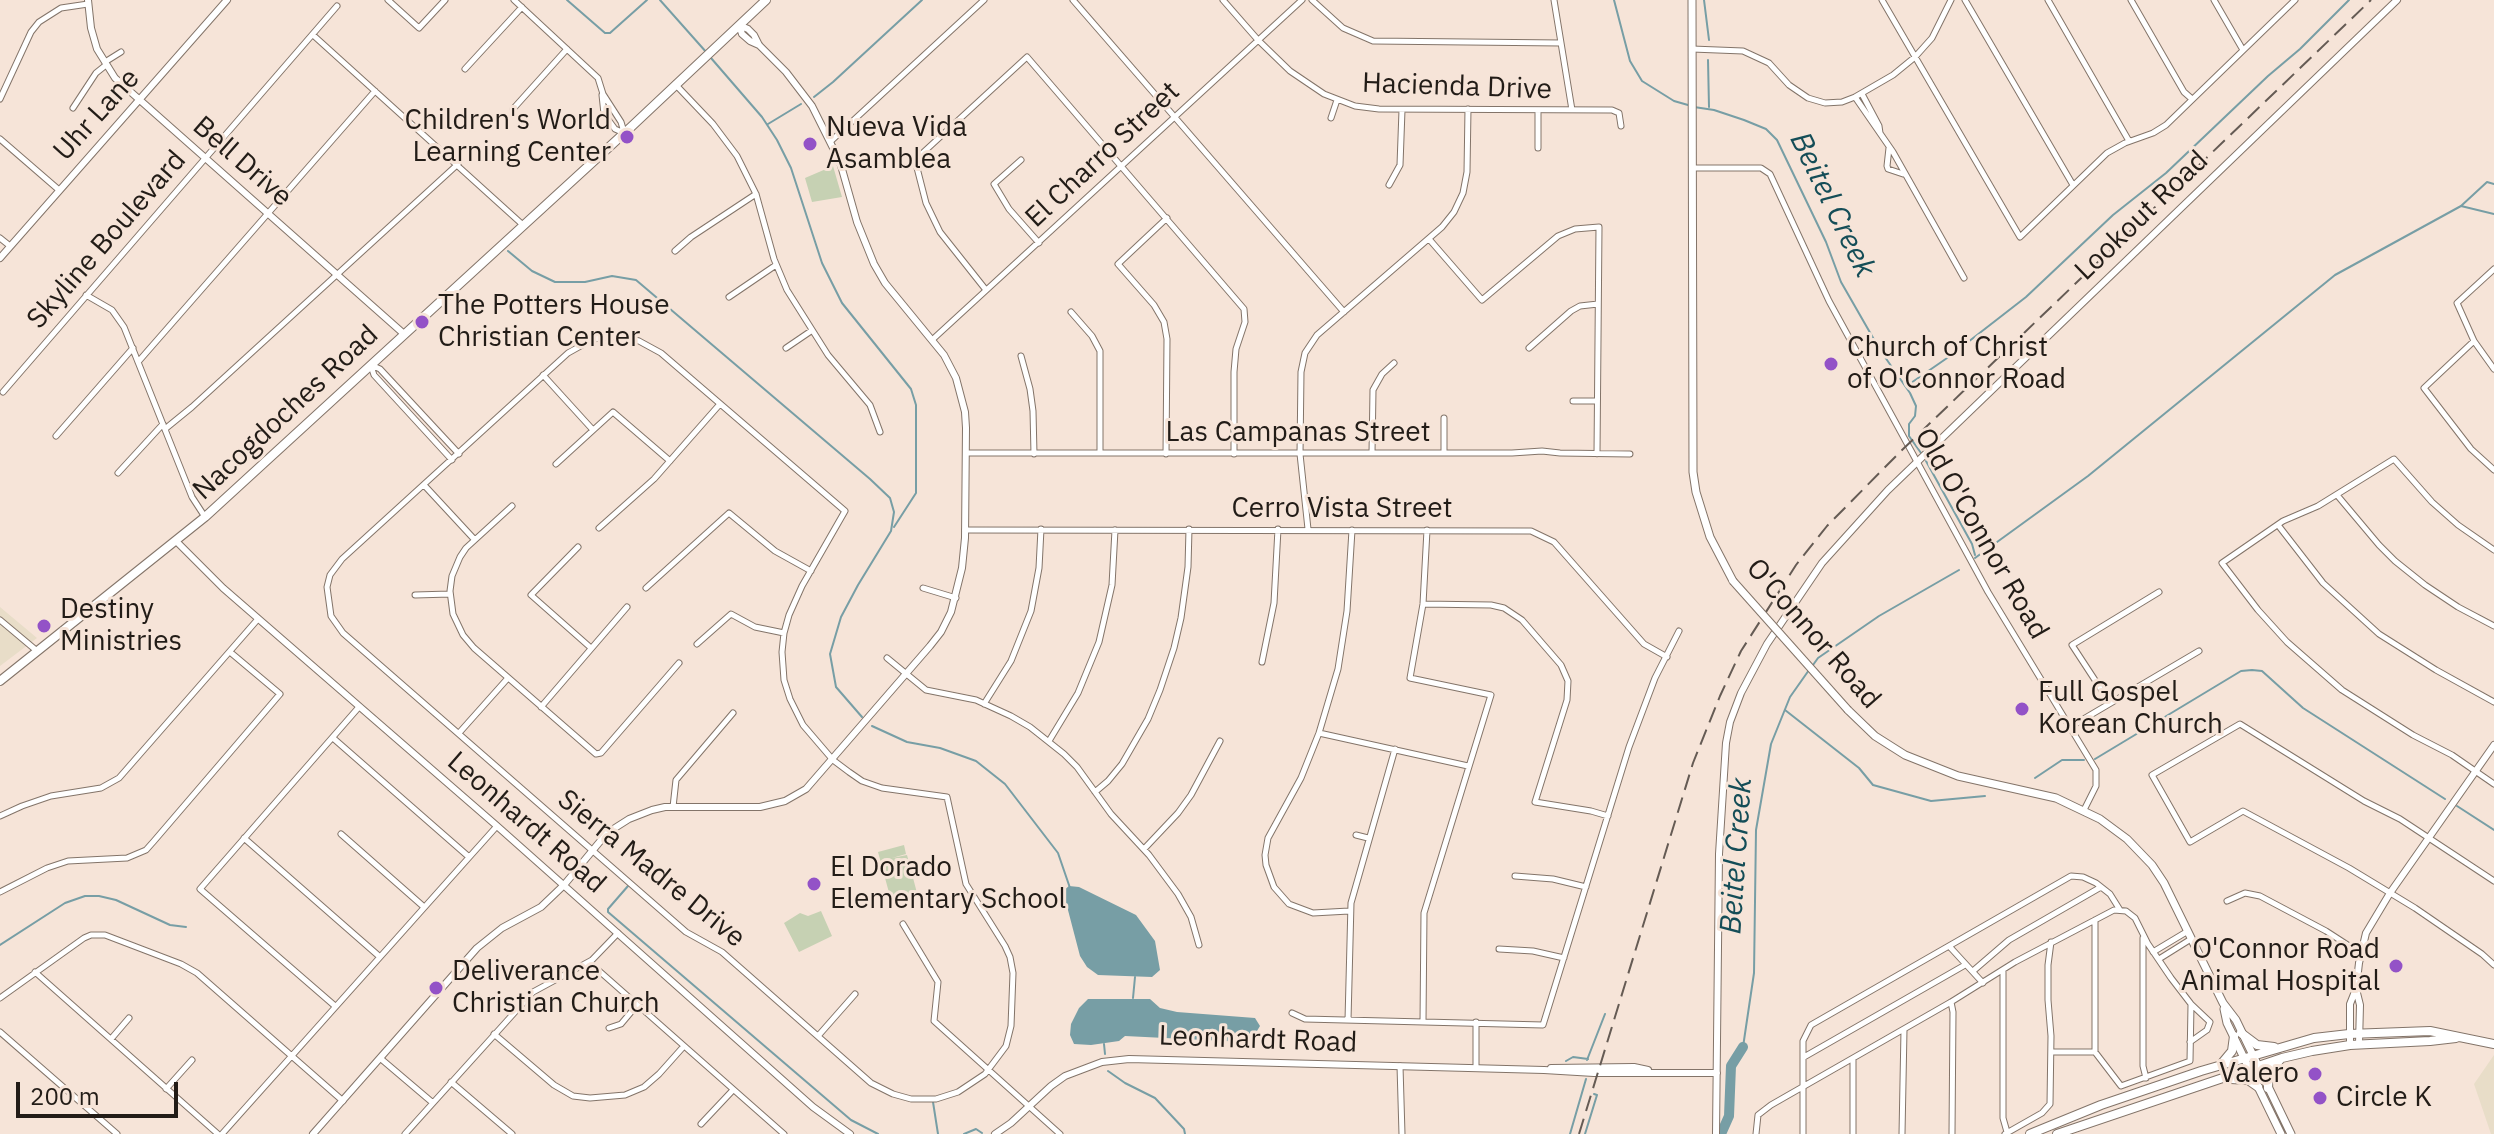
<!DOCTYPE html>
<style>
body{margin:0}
#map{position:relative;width:2494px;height:1134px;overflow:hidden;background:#f6e4d8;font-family:"IBM Plex Sans",sans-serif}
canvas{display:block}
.scale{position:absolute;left:16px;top:1082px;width:162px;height:36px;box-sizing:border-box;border:4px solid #221c17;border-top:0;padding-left:10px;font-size:24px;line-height:28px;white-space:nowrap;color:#221c17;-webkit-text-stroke:6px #f6e4d8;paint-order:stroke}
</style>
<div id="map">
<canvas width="2494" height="1134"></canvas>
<div class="scale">200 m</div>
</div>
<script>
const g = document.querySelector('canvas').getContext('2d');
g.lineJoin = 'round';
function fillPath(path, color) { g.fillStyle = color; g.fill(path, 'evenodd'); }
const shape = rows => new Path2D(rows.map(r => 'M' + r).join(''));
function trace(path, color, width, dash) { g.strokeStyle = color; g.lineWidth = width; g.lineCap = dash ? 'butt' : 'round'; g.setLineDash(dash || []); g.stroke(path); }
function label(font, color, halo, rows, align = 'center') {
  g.font = font + ' "IBM Plex Sans",sans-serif'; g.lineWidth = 6; g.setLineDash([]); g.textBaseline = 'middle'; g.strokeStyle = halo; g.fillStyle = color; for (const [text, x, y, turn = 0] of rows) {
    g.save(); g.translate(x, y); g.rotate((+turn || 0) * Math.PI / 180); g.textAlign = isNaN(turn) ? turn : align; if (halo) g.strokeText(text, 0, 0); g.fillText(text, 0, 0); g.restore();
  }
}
fillPath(shape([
 [0,607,37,638,0,666],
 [2494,1055,2494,1134,2491,1134,2474,1084]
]), '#e8ddc8');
fillPath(shape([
 [833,166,842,197,812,202,805,178],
 [904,845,906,854,892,858,907,855,917,893,891,900,878,852],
 [821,911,832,936,799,952,784,923,800,913,808,916]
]), '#c6d1b3');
fillPath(shape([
 [1069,886,1079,887,1136,915,1155,941,1160,970,1152,977,1098,975,1087,967,1080,956,1063,891],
 [1088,999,1150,999,1160,1008,1177,1012,1255,1018,1260,1026,1252,1039,1245,1042,1125,1036,1119,1041,1091,1045,1074,1044,1070,1035,1071,1024,1079,1008]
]), '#779ea5');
trace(shape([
 [567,0,605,33,610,33,647,0],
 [660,0,707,53],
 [1614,0,1630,61,1642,81,1674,101,1688,105],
 [1704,0,1709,40],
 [711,58,762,117,777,140,791,168,822,263,842,303,911,389,916,405,916,493,894,527],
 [1708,60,1709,107],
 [814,97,833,82,922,0],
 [1694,107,1714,110,1744,120,1766,129,1777,140,1826,242,1841,282,1880,350,1910,393,1916,406,1915,416,1909,424,1909,436,1921,453],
 [768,124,801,104],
 [2461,206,2494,214],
 [508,251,532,271,555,282,585,282,612,276,636,280,870,479,890,498,894,512,891,531,858,585,841,617,830,654,836,687,862,717],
 [1908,385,1950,356,2026,297,2113,215,2166,173,2268,76,2300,49,2349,0],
 [1926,461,1972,544,1975,555],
 [1975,558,2088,476,2335,275,2461,206,2487,182,2494,184],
 [1813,665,1818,658,1879,616,1959,570],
 [1785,710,1859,768,1873,785,1931,801,1985,796],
 [872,726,907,742,940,748,976,761,1005,784,1058,853,1070,888],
 [2095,759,2241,671,2252,670,2262,671,2303,708,2445,799],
 [2035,778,2062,760,2084,760],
 [2457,806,2494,830],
 [628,886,608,909,608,912,851,1120,878,1134],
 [0,945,65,903,85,896,99,896,116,900,170,925,186,927],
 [1133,998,1135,977],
 [1104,1044,1105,1054],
 [1743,1047,1754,973,1756,830,1771,744,1790,697,1809,670],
 [1587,1060,1605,1014],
 [1566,1061,1573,1057,1588,1059],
 [1108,1071,1125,1083,1155,1098,1184,1129,1185,1134],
 [933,1102,938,1134],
 [964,1134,976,1129,982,1133],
 [1570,1134,1586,1079],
 [1585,1134,1597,1095,1594,1094]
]), '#779ea5', 2);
trace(shape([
 [1721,1134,1729,1116,1731,1066,1743,1047]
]), '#779ea5', 10);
const minor = shape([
 [388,0,419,28,445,0],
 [514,0,598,78,603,94,621,122,624,132],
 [1073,0,1344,312],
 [1223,0,1258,40,1290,71,1324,94,1355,106,1379,109,1612,110,1619,113,1621,126],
 [1312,0,1343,28,1373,41,1561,43],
 [1554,0,1572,110],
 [1882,0,2020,237,2107,153,2125,143,2153,133,2166,125,2295,0],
 [1965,0,2073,185],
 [2048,0,2129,141],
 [2131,0,2184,92,2192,99],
 [2214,0,2243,50],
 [313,35,523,225],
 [1692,49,1743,51,1769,63,1789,85,1808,98,1825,103,1842,102,1855,97,1893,75,1915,57,1932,38,1951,0],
 [105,62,121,52],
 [465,69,522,7],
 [675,84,713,124,737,156,756,194,774,259,787,290,828,355,870,405,880,432],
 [1862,94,1879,126,1880,133],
 [602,95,604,114,615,129,624,133],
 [1855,97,1893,152,1964,278],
 [0,99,31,32,39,22,61,8,88,4],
 [73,108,96,73,106,65],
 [513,109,567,49],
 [1538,110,1538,148],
 [1331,118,1337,100],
 [0,139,59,190],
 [831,141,984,0],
 [1889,148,1887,166,1888,169,1903,174],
 [1021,160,994,184,1009,209,1039,243],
 [1693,168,1761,168,1770,174,1829,301,1903,436,1988,592,2096,770,2096,786,2084,810],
 [1389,185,1400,165,1402,110],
 [0,238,10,246],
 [1429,239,1482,300,1558,236,1575,229,1599,227,1597,454],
 [675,251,691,237,756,194],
 [2494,269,2457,303,2474,341,2494,369],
 [986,290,940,232,926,203,915,160,1027,57,1244,309,1245,322,1236,349,1234,372,1234,454],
 [86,295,112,310,124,327,192,497,205,517],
 [729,297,776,265],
 [1071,312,1092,336,1100,351,1100,453],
 [619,336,639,341,661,353,845,511,802,586,789,615,784,633,782,652,784,680,790,699,803,725,833,760,849,772,862,781,882,788,947,797,966,884,1005,946,1010,957,1013,973,1011,1026,1006,1046,985,1074,958,1092,936,1099,911,1099,893,1094,871,1083,722,952,686,932,343,633,331,616,327,587,330,575,342,559,568,353,593,339,619,336],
 [932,340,1302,0],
 [2474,341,2424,388,2471,449,2494,470],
 [786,348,811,331],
 [1529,348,1571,311,1580,306,1598,304],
 [1021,356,1030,389,1033,411,1034,454],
 [138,362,375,91],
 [371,365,380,369,459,454],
 [371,366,374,375,452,460],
 [543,375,593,430],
 [3,392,337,6],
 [1573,401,1597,401],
 [1444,418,1444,453],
 [165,429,192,407,458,164],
 [56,436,133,348],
 [966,453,1512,453,1542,451,1560,453,1630,454],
 [1372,453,1373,390,1382,374,1394,363],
 [1166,454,1167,339,1164,322,1154,305,1118,264,1167,218],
 [556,464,613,412,670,461],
 [118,473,163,424],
 [424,485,474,539],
 [2337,495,2379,545,2395,561,2425,585,2458,607,2494,626],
 [512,506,466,548,460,557,452,576,450,591,453,614,463,635,474,648,596,754,601,753,679,663],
 [2278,525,2323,583,2379,634,2436,670,2494,702],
 [599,528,654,479,720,404],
 [1308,529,1300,454,1301,372,1305,353,1317,335,1442,227,1454,212,1463,193,1467,172,1468,109],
 [965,530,1531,531,1554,542,1644,644,1667,657],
 [578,547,531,595,591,648],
 [2494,550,2458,525,2432,502,2394,459,2318,506,2283,521,2222,563,2258,610,2287,642,2342,690,2413,735,2452,755,2494,784],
 [646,588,729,513,775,551,811,571],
 [923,588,956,598],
 [415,595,450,594],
 [1423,604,1491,605,1504,608,1522,620,1561,665,1568,681,1567,700,1535,802,1591,811,1608,816],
 [0,620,37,651],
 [697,644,731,614,755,627,784,633],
 [887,658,926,690,976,700,1011,716,1030,727,1064,754,1077,767,1111,814,1149,855,1178,894,1191,917,1199,945],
 [1262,662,1274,603,1278,529],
 [2110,703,2072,645,2159,592],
 [984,704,1011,661,1031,611,1039,568,1041,529],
 [541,707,627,607],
 [2070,727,2199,651],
 [459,733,508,678],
 [1319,733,1468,766],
 [333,738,469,857],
 [1049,741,1078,693,1099,642,1112,585,1115,530],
 [1095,792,1108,781,1122,764,1148,719,1160,690,1174,648,1181,618,1188,567,1189,529],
 [673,807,676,780,733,713],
 [0,816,22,806,51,796,101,788,119,778,258,619],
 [341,834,424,907],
 [1356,835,1368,838],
 [244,838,380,957],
 [1144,849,1178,813,1191,795,1220,741],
 [1515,876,1553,879,1586,887],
 [2494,881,2400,819,2364,801,2240,724,2152,775,2190,842,2243,811,2349,868,2415,908,2482,954,2494,965],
 [0,892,47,868,68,861,127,858,146,850,154,841,280,694,230,652],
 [2227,901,2245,893,2260,896,2326,931,2360,953],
 [1349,911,1313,913,1289,904,1274,887,1266,865,1265,855,1268,838,1301,778,1319,733,1338,669,1347,611,1352,530],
 [903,924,938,982,934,1021,1060,1134],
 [2143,938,2143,1066,2146,1078],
 [1949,946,1983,983],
 [1499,949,1533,951,1564,958],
 [2153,952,2188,931],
 [2159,959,2191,939],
 [589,962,784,1134],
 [1973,971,2009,940,2101,887],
 [35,972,218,1134],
 [2003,972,2003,1118,2007,1132],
 [0,998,84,938,91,935,105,935,181,964,197,973,343,1101],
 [1951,1002,1953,1012,1952,1134],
 [335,1006,200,889,359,707],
 [1292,1013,1305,1019,1543,1025,1629,747,1655,678,1679,631],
 [1348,1020,1351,903,1395,749],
 [1423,1022,1424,913,1491,695,1410,678,1423,604,1427,530],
 [1476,1022,1476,1068],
 [609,1028,621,1024,637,1005],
 [0,1032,117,1134],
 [494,1034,554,1085,573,1096,590,1098,625,1095,644,1087,659,1074,684,1046],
 [818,1036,855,994],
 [111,1039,129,1018],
 [2051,1052,2095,1052],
 [2095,1052,2121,1086,2190,1061,2191,1005],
 [2095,1052,2095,920],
 [1804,1057,1965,965],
 [380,1058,433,1103],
 [1400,1066,1402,1134],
 [451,1082,512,1134],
 [166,1089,192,1060],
 [701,1124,733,1090],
 [222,1134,497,826],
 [405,1134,533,992,592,960,618,933],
 [1756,1134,1758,1115,1771,1105,1951,1002,2015,962,2114,910,2126,911,2135,918,2148,944,2171,978,2191,1004,2210,1022,2207,1030,2190,1042],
 [1803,1134,1803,1041,1811,1025,2071,876,2083,877,2096,883,2110,894,2120,910],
 [1853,1134,1853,1059],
 [1902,1134,1904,1030],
 [2005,1134,2042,1113,2050,1104,2051,1036,2048,1000,2048,965,2051,942]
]);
const tertiary = shape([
 [88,0,91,28,97,49,115,78,404,334],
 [739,25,742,34,750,41,759,45],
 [0,258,227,0],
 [177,542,223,588,497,826,813,1107,850,1134],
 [2356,989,2360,1005,2359,1044],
 [2350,1045,2350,1004,2356,989,2359,963,2366,933,2390,893,2494,745],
 [1551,1068,1634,1067,1648,1070],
 [313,1134,477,948,502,928,541,907,564,885,607,833,629,819,652,810,665,807,760,807,785,801,806,789,930,646,941,632,951,612,962,568,965,538,966,428,965,412,956,378,944,355,885,283,874,264,857,222,840,162,812,106,786,72,759,45,754,35,748,29,739,25],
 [995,1134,1011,1123,1051,1086,1065,1076,1102,1062,1129,1059,1544,1070,1594,1073,1717,1073],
 [1716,1134,1719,854,1726,743,1730,722,1741,693,1767,644,1822,563,1888,490,2397,0]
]);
const secondary = shape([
 [1692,0,1693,472,1696,492,1710,537,1733,581],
 [1848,710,1875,736,1905,755,1958,776,2056,798,2100,819,2127,839,2152,865,2164,883,2223,1003,2236,1020,2291,1134],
 [2224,1009,2227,1023,2281,1134]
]);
const primary = shape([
 [0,681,205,517,631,127,766,0]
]);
const trunk = shape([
 [2241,1033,2257,1045,2274,1047],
 [2222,1063,2232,1051,2234,1036],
 [2231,1079,2248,1080,2258,1087],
 [2268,1088,2269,1071,2279,1061],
 [2030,1134,2101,1105,2201,1071,2314,1038,2349,1034,2430,1031,2494,1044],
 [2057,1134,2282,1058,2312,1051,2350,1045,2430,1041,2456,1038]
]);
trace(minor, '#837469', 7);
trace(tertiary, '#837469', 8);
trace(secondary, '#837469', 9);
trace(primary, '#837469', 10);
trace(trunk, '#837469', 10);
trace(minor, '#fff', 5);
trace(tertiary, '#fff', 6);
trace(secondary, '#fff', 7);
trace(primary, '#fff', 8);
trace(trunk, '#fff', 8);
trace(shape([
 [1579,1134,1693,763,1720,696,1741,651,1796,565,1827,526,1901,451,2371,0]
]), '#655b54', 2, [16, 8]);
const secondaryBridge = shape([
 [1733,581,1848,710]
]);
trace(secondaryBridge, '#837469', 9, []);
trace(secondaryBridge, '#fff', 7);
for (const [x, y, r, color] of [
 [627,137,8,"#9352c7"],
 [810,144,8,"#9352c7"],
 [422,322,8,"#9352c7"],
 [1831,364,8,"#9352c7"],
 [44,626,8,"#9352c7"],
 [2022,709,8,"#9352c7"],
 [814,884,8,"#9352c7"],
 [2396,966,8,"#9352c7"],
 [436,988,8,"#9352c7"],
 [2315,1074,8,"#9352c7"],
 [2320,1098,8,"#9352c7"]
]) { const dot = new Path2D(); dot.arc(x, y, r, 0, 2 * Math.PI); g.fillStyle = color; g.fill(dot); trace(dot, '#f6e4d8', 3); }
label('28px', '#221c17', '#f6e4d8', [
 ["Hacienda Drive",1457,87,2],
 ["Uhr Lane",97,115,-48],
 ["El Charro Street",1103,155,-43],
 ["Bell Drive",242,162,41],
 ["Lookout Road",2142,216,-44],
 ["Skyline Boulevard",107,240,-49],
 ["Nacogdoches Road",286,413,-43],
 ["Las Campanas Street",1298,433],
 ["Cerro Vista Street",1342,509],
 ["Old O'Connor Road",1981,534,60],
 ["O'Connor Road",1813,634,49],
 ["Leonhardt Road",526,823,41],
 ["Sierra Madre Drive",651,869,39],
 ["Leonhardt Road",1258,1040,2]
]);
label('28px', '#221c17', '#f6e4d8', [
 ["Children's World",611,121,"right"],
 ["Learning Center",611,153,"right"],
 ["Nueva Vida",826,128],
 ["Asamblea",826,160],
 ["The Potters House",438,306],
 ["Christian Center",438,338],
 ["Church of Christ",1847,348],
 ["of O'Connor Road",1847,380],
 ["Destiny",60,610],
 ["Ministries",60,642],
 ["Full Gospel",2038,693],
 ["Korean Church",2038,725],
 ["El Dorado",830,868],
 ["Elementary School",830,900],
 ["O'Connor Road",2380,950,"right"],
 ["Animal Hospital",2380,982,"right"],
 ["Deliverance",452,972],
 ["Christian Church",452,1004],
 ["Valero",2299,1074,"right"],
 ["Circle K",2336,1098]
], 'left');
label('italic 30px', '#144d57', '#f6e4d8', [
 ["Beitel Creek",1832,205,64],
 ["Beitel Creek",1737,856,-86]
]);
</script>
